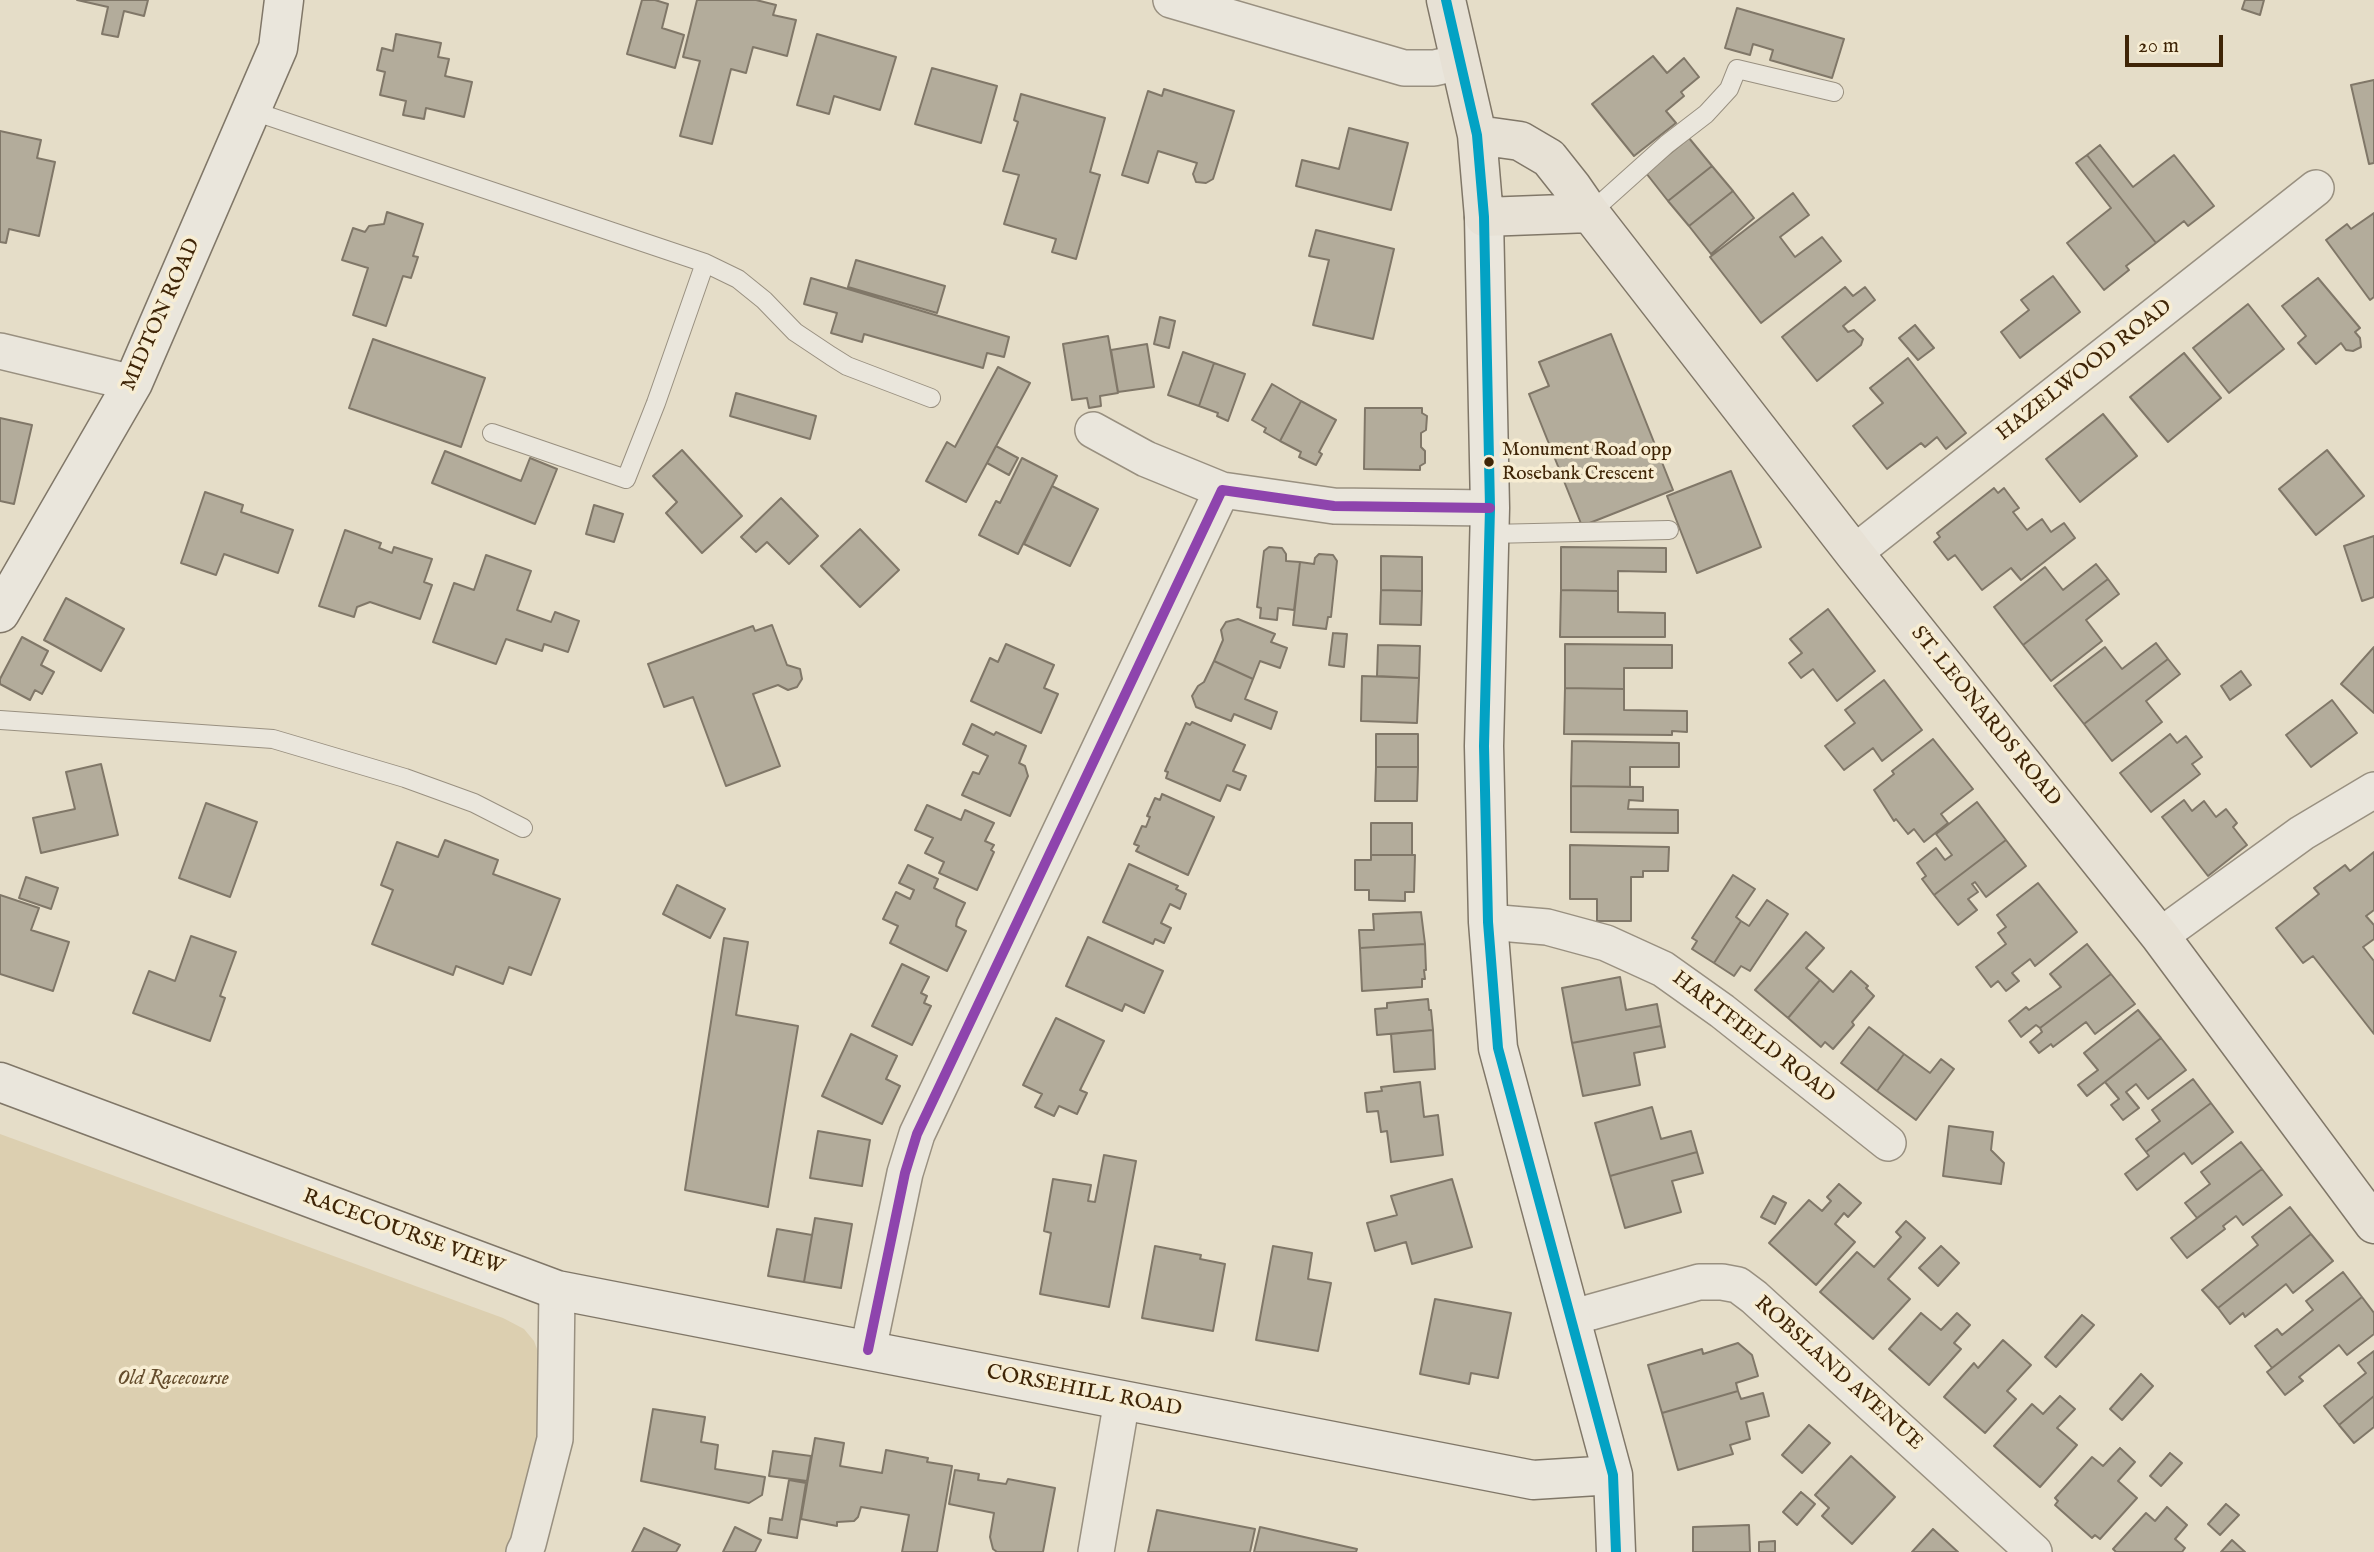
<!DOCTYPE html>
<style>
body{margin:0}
#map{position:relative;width:2374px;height:1552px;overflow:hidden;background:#e5ddc8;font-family:"IM FELL English",serif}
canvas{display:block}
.scale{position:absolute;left:2125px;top:35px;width:98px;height:32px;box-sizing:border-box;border:4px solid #3f2507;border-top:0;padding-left:9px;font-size:21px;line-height:24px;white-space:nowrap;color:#3f2507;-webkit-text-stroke:5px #f7edd3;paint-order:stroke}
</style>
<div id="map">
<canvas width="2374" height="1552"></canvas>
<div class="scale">20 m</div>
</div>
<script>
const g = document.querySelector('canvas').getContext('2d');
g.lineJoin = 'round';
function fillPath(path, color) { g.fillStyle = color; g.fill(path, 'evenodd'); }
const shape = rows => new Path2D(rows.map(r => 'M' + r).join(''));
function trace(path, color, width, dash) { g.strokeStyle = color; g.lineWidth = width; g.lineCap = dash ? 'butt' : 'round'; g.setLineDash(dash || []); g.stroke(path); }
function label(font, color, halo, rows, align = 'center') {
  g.font = font + ' "IM FELL English",serif'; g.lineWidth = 7; g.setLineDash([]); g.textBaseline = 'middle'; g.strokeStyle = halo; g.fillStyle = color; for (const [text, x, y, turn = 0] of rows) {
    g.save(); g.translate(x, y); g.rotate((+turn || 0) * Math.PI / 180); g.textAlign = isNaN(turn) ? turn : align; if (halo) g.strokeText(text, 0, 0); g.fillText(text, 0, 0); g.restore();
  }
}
fillPath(shape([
 [0,1134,503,1318,524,1329,534,1341,542,1362,542,1438,513,1535,505,1552,0,1552]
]), '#dccfb0');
const building = shape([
 [77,0,148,0,144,16,124,11,118,37,102,34,108,7,77,0],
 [642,0,655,0,668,4,662,28,684,35,675,68,627,54,642,0],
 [697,0,756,0,776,5,773,15,796,20,787,56,753,47,746,73,731,69,712,144,680,136,700,61,683,57,697,0],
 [2245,0,2264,0,2260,15,2242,9,2245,0],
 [1737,8,1844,39,1832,78,1770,60,1773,50,1753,44,1750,55,1725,48,1737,8],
 [396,34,441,43,438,57,449,59,445,76,472,82,464,117,426,108,424,119,403,115,406,101,380,95,385,72,377,70,382,48,393,51,396,34],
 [817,34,896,57,880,110,834,96,829,114,797,105,817,34],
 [1653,56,1667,73,1684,58,1699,77,1681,92,1684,96,1666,111,1676,123,1634,156,1592,104,1653,56],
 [932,68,997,86,981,143,915,124,932,68],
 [2374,80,2374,163,2369,164,2351,85,2374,80],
 [1164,89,1234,111,1213,179,1206,183,1196,182,1193,174,1197,163,1158,151,1148,183,1122,175,1148,91,1162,96,1164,89],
 [1021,94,1105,118,1090,172,1100,175,1076,259,1052,252,1056,239,1004,224,1019,175,1003,171,1018,122,1014,120,1021,94],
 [1349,128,1408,143,1391,210,1296,186,1302,160,1339,169,1349,128],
 [0,131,41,140,37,158,55,162,39,236,9,229,6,243,0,242,0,131],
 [1689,138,1712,166,1668,201,1646,173,1689,138],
 [2100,145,2133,187,2174,155,2214,206,2188,226,2184,221,2156,243,2087,155,2100,145],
 [2087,155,2156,243,2126,266,2129,270,2104,290,2067,243,2111,208,2076,163,2087,155],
 [1712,166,1733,191,1689,226,1668,201,1712,166],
 [1733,191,1754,218,1711,254,1689,226,1733,191],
 [1793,193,1809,215,1780,237,1795,257,1822,237,1841,261,1761,323,1710,257,1793,193],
 [387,212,423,224,413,256,418,257,411,278,403,276,386,326,353,315,368,268,342,260,353,228,365,232,369,226,384,224,387,212],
 [2374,213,2374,297,2370,300,2326,240,2347,224,2351,229,2374,213],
 [1316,230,1394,249,1373,339,1313,325,1329,260,1309,256,1316,230],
 [856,260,945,286,937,313,848,287,856,260],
 [2053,276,2080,312,2020,358,2001,332,2029,310,2021,300,2053,276],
 [811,278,1009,337,1004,357,987,353,983,368,864,334,862,342,831,333,837,313,804,304,811,278],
 [2318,278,2360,328,2355,332,2360,338,2361,347,2353,351,2346,350,2341,343,2316,364,2298,343,2306,336,2282,306,2318,278],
 [1845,287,1853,296,1865,287,1875,300,1843,326,1848,332,1854,330,1863,339,1861,345,1817,381,1782,337,1845,287],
 [2248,304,2284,349,2229,393,2193,348,2248,304],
 [1160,317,1175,321,1169,348,1154,344,1160,317],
 [1915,325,1934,348,1918,360,1899,338,1915,325],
 [1611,334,1673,490,1582,526,1529,394,1549,386,1539,362,1611,334],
 [1108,336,1118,393,1100,396,1101,406,1089,408,1087,398,1072,400,1063,344,1108,336],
 [373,339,485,378,461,447,349,408,373,339],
 [1147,344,1154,387,1118,392,1111,350,1147,344],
 [1183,352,1214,363,1199,406,1168,395,1183,352],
 [2184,353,2221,398,2168,442,2130,397,2184,353],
 [1908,358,1966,433,1946,449,1937,437,1925,447,1921,443,1887,469,1853,426,1883,403,1870,388,1908,358],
 [1214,363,1245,374,1228,421,1217,416,1218,413,1199,406,1214,363],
 [998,367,1030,383,966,502,926,481,947,442,955,447,998,367],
 [1272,384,1301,401,1280,441,1264,432,1266,428,1252,420,1272,384],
 [736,393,816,416,810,439,730,416,736,393],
 [1301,401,1336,420,1319,452,1322,454,1316,465,1299,457,1301,452,1280,441,1301,401],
 [1365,408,1422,408,1422,413,1427,416,1426,430,1421,433,1421,447,1425,451,1425,463,1420,466,1420,470,1364,469,1365,408],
 [2103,414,2137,456,2080,502,2046,459,2103,414],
 [0,418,32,425,14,504,0,501,0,418],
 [996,446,1018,458,1009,475,987,463,996,446],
 [682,450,742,516,702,553,666,513,677,502,653,476,682,450],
 [2327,450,2364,496,2316,535,2279,489,2327,450],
 [445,451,521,481,530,458,557,469,535,524,432,483,445,451],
 [1022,458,1057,476,1018,554,979,535,996,501,1000,503,1022,458],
 [1731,471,1761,547,1697,573,1667,496,1731,471],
 [1052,486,1098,509,1070,566,1024,544,1052,486],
 [1994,488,1998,493,2004,488,2019,508,2013,512,2027,530,2042,519,2051,532,2064,523,2075,538,2021,580,2011,568,1982,590,1955,555,1948,560,1934,542,1940,537,1937,533,1994,488],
 [205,492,243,505,241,512,293,530,278,573,224,554,216,575,181,563,205,492],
 [781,498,818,536,789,564,767,542,756,552,741,537,781,498],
 [594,505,623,514,614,542,586,534,594,505],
 [860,529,899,570,860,607,821,566,860,529],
 [345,530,381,543,379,548,392,553,394,547,432,559,424,582,432,585,420,619,370,602,357,607,354,617,319,606,345,530],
 [2374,536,2374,597,2362,601,2344,546,2374,536],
 [1269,547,1282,548,1286,554,1286,561,1300,562,1294,610,1278,608,1277,620,1260,618,1261,608,1257,607,1264,551,1269,547],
 [1561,547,1666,548,1666,572,1618,571,1618,591,1561,590,1561,547],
 [1319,554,1333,555,1337,561,1331,617,1328,617,1326,629,1293,625,1300,562,1314,564,1315,558,1319,554],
 [486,555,531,571,517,610,551,622,555,612,579,621,568,652,544,644,542,651,506,639,496,664,433,642,454,583,474,590,486,555],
 [1381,556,1422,557,1422,591,1381,590,1381,556],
 [2096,564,2108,579,2023,645,1994,607,2045,567,2063,590,2096,564],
 [2108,579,2119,594,2086,620,2102,641,2051,681,2023,645,2108,579],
 [1381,590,1422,591,1421,625,1380,624,1381,590],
 [1561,590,1618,591,1618,612,1665,613,1665,637,1560,637,1561,590],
 [66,598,124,629,101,671,44,640,66,598],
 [1828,609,1875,671,1837,701,1813,669,1801,678,1789,663,1802,653,1790,639,1828,609],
 [1238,619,1275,634,1271,642,1287,648,1280,668,1260,661,1253,679,1214,661,1223,640,1221,630,1226,622,1238,619],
 [772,625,787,665,800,669,802,679,797,687,788,690,778,685,753,694,780,766,726,786,693,697,664,707,648,664,753,626,755,631,772,625],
 [1333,633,1347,634,1344,667,1329,665,1333,633],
 [22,637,48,651,41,665,54,672,42,694,35,690,30,700,0,684,0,679,22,637],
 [2156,643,2168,659,2084,724,2054,686,2105,647,2122,669,2156,643],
 [1006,644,1054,665,1044,688,1058,694,1041,733,971,701,990,658,998,662,1006,644],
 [1565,644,1672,645,1672,668,1624,668,1624,689,1565,688,1565,644],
 [1378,645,1420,646,1419,678,1377,676,1378,645],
 [2374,647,2374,713,2341,684,2374,647],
 [2168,659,2180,674,2146,701,2162,722,2112,761,2084,724,2168,659],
 [1214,661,1253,679,1245,699,1277,712,1271,729,1234,714,1231,721,1196,707,1192,696,1198,686,1204,682,1214,661],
 [2241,671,2251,685,2230,700,2221,686,2241,671],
 [1362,676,1419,678,1417,723,1361,721,1362,676],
 [1884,680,1922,730,1882,761,1873,748,1844,770,1825,746,1855,723,1845,710,1884,680],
 [1565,688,1624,689,1624,710,1687,711,1687,732,1672,731,1672,735,1564,734,1565,688],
 [2332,700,2357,733,2311,767,2286,735,2332,700],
 [1192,722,1245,745,1233,771,1246,776,1240,790,1227,785,1220,801,1166,778,1168,772,1165,771,1186,723,1190,725,1192,722],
 [972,724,994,735,996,732,1026,746,1019,763,1025,766,1028,776,1010,816,962,795,973,772,979,774,988,756,963,744,972,724],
 [1376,734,1418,734,1418,767,1376,767,1376,734],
 [2170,734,2177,743,2186,736,2202,757,2192,764,2200,774,2151,812,2120,773,2170,734],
 [1933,739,1973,789,1941,814,1948,823,1924,842,1914,829,1908,834,1896,819,1894,821,1874,790,1894,774,1892,771,1933,739],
 [1572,741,1679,743,1679,767,1630,767,1630,787,1571,786,1572,741],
 [101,764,118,835,41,853,33,818,75,809,66,772,101,764],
 [1376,767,1418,767,1417,801,1375,801,1376,767],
 [1571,786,1643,787,1643,801,1629,800,1628,809,1678,810,1678,833,1571,832,1571,786],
 [1162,794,1214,817,1188,875,1136,851,1139,846,1134,844,1142,826,1146,827,1150,817,1147,816,1155,798,1160,800,1162,794],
 [2184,800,2192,811,2204,801,2216,817,2226,809,2237,823,2233,827,2247,845,2208,876,2162,817,2184,800],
 [1977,802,2006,840,1934,895,1922,879,1926,876,1917,863,1936,848,1945,860,1952,855,1936,834,1977,802],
 [206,803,257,822,230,897,179,878,206,803],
 [927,805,961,820,965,810,994,823,985,841,994,845,991,850,994,852,977,890,939,873,944,862,925,853,933,838,915,830,927,805],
 [1371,823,1412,823,1412,855,1371,855,1371,823],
 [445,840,498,860,493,874,560,899,531,975,509,967,503,984,456,966,453,975,372,944,393,890,381,885,397,842,438,857,445,840],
 [2006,840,2026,866,1986,897,1975,882,1972,884,1978,892,1968,899,1977,910,1958,925,1934,895,2006,840],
 [1570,845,1669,847,1668,871,1643,871,1643,877,1631,877,1631,921,1597,921,1597,899,1570,899,1570,845],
 [2374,852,2374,910,2366,916,2374,925,2374,939,2363,947,2374,961,2374,1034,2313,956,2303,963,2276,928,2319,894,2314,888,2345,865,2350,871,2374,852],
 [1371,855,1415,855,1414,892,1405,892,1405,901,1369,900,1369,890,1355,890,1355,860,1371,860,1371,855],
 [1129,864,1178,886,1176,889,1186,894,1180,909,1170,904,1161,923,1171,928,1164,943,1155,939,1153,944,1103,922,1129,864],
 [908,865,938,879,934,888,965,903,957,920,956,926,966,931,947,971,890,943,898,926,883,919,896,892,910,899,914,890,899,883,908,865],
 [1733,875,1755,889,1736,917,1741,921,1714,963,1692,949,1697,941,1692,938,1733,875],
 [26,877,58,888,51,909,19,898,26,877],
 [2038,883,2077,932,2035,966,2030,959,2012,973,2019,981,2006,991,1998,981,1991,987,1976,967,2006,944,1998,933,2006,927,1997,915,2038,883],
 [677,885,725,909,710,938,663,914,677,885],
 [0,895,39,908,31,930,69,942,53,991,0,974,0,895],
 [1767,900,1788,914,1750,971,1741,966,1734,976,1714,963,1741,921,1749,926,1767,900],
 [1421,912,1425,944,1360,948,1359,930,1374,930,1373,914,1421,912],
 [1806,932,1824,948,1806,968,1820,980,1788,1018,1755,990,1806,932],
 [191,936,236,952,220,996,225,998,210,1041,133,1013,149,971,175,981,191,936],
 [1088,937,1163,971,1144,1013,1125,1004,1122,1011,1066,986,1088,937],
 [724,938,748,942,736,1015,798,1026,768,1207,685,1190,724,938],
 [1425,944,1426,970,1424,970,1425,979,1422,979,1422,987,1362,991,1360,948,1425,944],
 [2087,944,2111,974,2040,1028,2036,1025,2021,1037,2009,1021,2026,1007,2029,1010,2061,987,2050,974,2087,944],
 [902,964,929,977,921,993,927,996,924,1003,931,1006,912,1045,872,1026,902,964],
 [1851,971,1868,986,1866,988,1874,996,1852,1022,1854,1025,1833,1049,1825,1042,1821,1047,1788,1018,1820,980,1833,992,1851,971],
 [2111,974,2135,1004,2095,1034,2086,1022,2053,1047,2051,1044,2039,1053,2030,1042,2042,1032,2040,1028,2111,974],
 [1620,977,1626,1010,1657,1004,1661,1026,1572,1043,1562,988,1620,977],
 [1428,999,1429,1010,1431,1010,1433,1030,1377,1035,1375,1009,1387,1008,1387,1003,1428,999],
 [2138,1010,2161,1038,2087,1096,2078,1085,2098,1070,2084,1053,2138,1010],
 [1056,1018,1104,1041,1080,1090,1087,1093,1077,1114,1059,1106,1054,1116,1035,1107,1042,1094,1023,1085,1056,1018],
 [1661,1026,1665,1047,1634,1053,1640,1085,1583,1096,1572,1043,1661,1026],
 [1869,1027,1904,1054,1877,1091,1841,1063,1869,1027],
 [1433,1030,1435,1069,1394,1072,1391,1034,1433,1030],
 [851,1034,897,1056,886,1079,900,1086,882,1124,822,1096,851,1034],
 [2161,1038,2186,1070,2148,1099,2136,1084,2126,1092,2139,1108,2123,1120,2111,1105,2119,1099,2105,1082,2161,1038],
 [1904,1054,1930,1073,1941,1059,1954,1069,1916,1120,1877,1091,1904,1054],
 [2193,1079,2211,1103,2146,1152,2136,1139,2160,1121,2152,1110,2193,1079],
 [1420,1082,1424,1117,1438,1115,1443,1155,1391,1162,1387,1131,1381,1132,1378,1111,1367,1112,1365,1093,1382,1091,1381,1087,1420,1082],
 [2211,1103,2233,1132,2192,1164,2184,1153,2137,1190,2125,1174,2149,1156,2146,1152,2211,1103],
 [1652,1107,1661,1139,1691,1131,1697,1152,1610,1176,1595,1123,1652,1107],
 [1949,1126,1993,1132,1991,1150,2004,1163,2001,1184,1943,1176,1949,1126],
 [818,1131,870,1140,862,1186,810,1178,818,1131],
 [2241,1142,2262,1169,2197,1218,2185,1203,2210,1184,2201,1172,2241,1142],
 [1697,1152,1703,1173,1672,1181,1681,1212,1625,1228,1610,1176,1697,1152],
 [1104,1155,1136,1161,1109,1307,1040,1294,1051,1233,1044,1231,1053,1179,1091,1185,1088,1201,1095,1202,1104,1155],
 [2262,1169,2282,1195,2243,1225,2236,1216,2223,1226,2225,1229,2187,1258,2171,1238,2262,1169],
 [1452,1179,1472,1247,1412,1264,1406,1242,1375,1251,1367,1223,1397,1215,1391,1196,1452,1179],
 [1839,1184,1861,1203,1848,1217,1844,1213,1835,1224,1855,1242,1816,1285,1769,1243,1809,1200,1822,1211,1831,1201,1827,1197,1839,1184],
 [1773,1196,1786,1203,1775,1224,1761,1217,1773,1196],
 [2290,1207,2311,1234,2218,1308,2202,1290,2258,1245,2252,1237,2290,1207],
 [815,1218,852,1224,841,1288,804,1282,815,1218],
 [1906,1221,1925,1238,1888,1279,1910,1299,1873,1339,1820,1292,1857,1252,1874,1267,1901,1237,1896,1232,1906,1221],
 [777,1229,812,1235,804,1282,768,1276,777,1229],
 [2311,1234,2333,1261,2293,1293,2286,1284,2245,1317,2243,1313,2230,1324,2218,1308,2311,1234],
 [1155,1246,1201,1255,1200,1259,1225,1264,1213,1331,1142,1318,1155,1246],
 [1273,1246,1312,1253,1308,1279,1331,1283,1318,1351,1256,1340,1273,1246],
 [1941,1246,1959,1263,1938,1286,1919,1268,1941,1246],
 [2343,1272,2362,1297,2272,1368,2255,1346,2277,1329,2282,1335,2313,1310,2306,1301,2343,1272],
 [2362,1297,2374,1313,2374,1334,2347,1355,2339,1345,2299,1377,2303,1381,2285,1395,2267,1372,2362,1297],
 [1435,1299,1511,1313,1498,1378,1471,1373,1469,1384,1420,1374,1435,1299],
 [1921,1313,1941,1330,1957,1313,1970,1325,1954,1343,1961,1349,1929,1385,1889,1349,1921,1313],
 [2082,1315,2094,1325,2056,1367,2045,1357,2082,1315],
 [2003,1340,2031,1365,2007,1391,2016,1399,1985,1433,1944,1397,1974,1363,1978,1368,2003,1340],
 [1738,1343,1752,1355,1758,1376,1736,1383,1738,1391,1662,1413,1648,1365,1702,1349,1703,1354,1738,1343],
 [2374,1351,2374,1396,2339,1425,2324,1406,2366,1373,2358,1363,2374,1351],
 [2141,1374,2153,1386,2122,1420,2110,1409,2141,1374],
 [1738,1391,1741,1399,1763,1393,1769,1416,1746,1422,1750,1439,1730,1445,1733,1454,1678,1470,1662,1413,1738,1391],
 [2060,1396,2075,1409,2057,1428,2077,1445,2040,1487,1994,1446,2032,1404,2043,1414,2060,1396],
 [2374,1396,2374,1427,2354,1443,2339,1425,2374,1396],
 [653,1409,705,1417,701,1442,718,1445,715,1469,765,1477,762,1495,749,1503,641,1481,653,1409],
 [1809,1425,1830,1443,1802,1473,1782,1455,1809,1425],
 [815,1438,844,1443,840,1466,882,1473,886,1450,928,1458,927,1462,952,1466,937,1552,902,1552,909,1515,861,1507,858,1517,854,1521,837,1522,837,1526,801,1519,815,1438],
 [2120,1448,2135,1462,2118,1481,2137,1498,2100,1539,2095,1535,2092,1538,2055,1505,2058,1501,2055,1498,2092,1457,2103,1466,2120,1448],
 [773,1451,811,1456,807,1481,769,1476,773,1451],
 [2170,1453,2182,1463,2161,1486,2150,1476,2170,1453],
 [1851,1456,1895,1497,1852,1544,1822,1516,1829,1508,1815,1495,1851,1456],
 [955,1470,979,1474,978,1480,1006,1484,1008,1479,1055,1488,1043,1552,997,1552,993,1549,990,1537,994,1513,949,1504,955,1470],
 [789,1480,806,1483,797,1538,768,1533,770,1518,782,1520,789,1480],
 [1801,1492,1815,1504,1797,1525,1783,1512,1801,1492],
 [2226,1504,2239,1515,2220,1535,2208,1524,2226,1504],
 [2167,1507,2187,1525,2175,1539,2185,1548,2182,1552,2116,1552,2113,1549,2146,1513,2155,1521,2167,1507],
 [1157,1510,1255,1529,1250,1552,1148,1552,1157,1510],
 [1749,1525,1750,1552,1693,1552,1693,1527,1749,1525],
 [735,1527,761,1540,755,1552,723,1552,735,1527],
 [1260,1527,1357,1549,1356,1552,1254,1552,1260,1527],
 [644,1528,680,1545,676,1552,632,1552,644,1528],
 [1933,1529,1958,1552,1912,1552,1933,1529],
 [2232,1540,2245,1552,2221,1552,2232,1540],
 [1775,1541,1775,1552,1759,1552,1759,1542,1775,1541]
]);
fillPath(building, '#b3ac9b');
trace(building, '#807768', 2);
const lane = shape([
 [253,111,705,263,738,279,764,300,795,332,831,356,847,366,931,398],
 [1590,213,1667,144,1706,114,1729,89,1737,69,1834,92],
 [492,433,626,479,656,403,705,263],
 [1489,534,1669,530],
 [0,720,273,739,405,778,474,803,523,828]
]);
const street = shape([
 [1171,0,1404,68,1434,68,1461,62],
 [0,351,133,383],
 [1093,430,1146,459,1222,490],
 [1854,553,2316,188],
 [1488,922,1547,927,1606,943,1663,969,1722,1011,1888,1143],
 [2160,936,2302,833,2374,790],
 [1570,1318,1699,1282,1722,1282,1738,1285,1754,1297,2034,1552],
 [868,1350,905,1173,917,1134,1222,490,1334,506,1490,508],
 [524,1552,528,1544,555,1439,557,1290],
 [1096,1552,1122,1400]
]);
const secondary = shape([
 [1484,217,1490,508,1484,746,1488,922,1498,1048,1613,1475,1616,1552],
 [0,613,133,383,278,48,284,0],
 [0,1082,557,1290,1533,1480,1613,1475]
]);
const primary = shape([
 [1446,0,1477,135,1484,217,1590,213],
 [1477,135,1520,141,1549,158,1572,187,1590,213,1854,553,2160,936,2374,1224]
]);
trace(lane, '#999080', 20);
trace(street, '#999080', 38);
trace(secondary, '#807768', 41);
trace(primary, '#807768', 41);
trace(lane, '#eae6dc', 18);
trace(street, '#eae6dc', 35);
trace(secondary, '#eae6dc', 38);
trace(primary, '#e7e1d5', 38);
trace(shape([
 [1446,0,1477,135,1484,217,1490,508,1484,746,1488,922,1498,1048,1613,1475,1616,1552]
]), '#03a2c4', 10);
trace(shape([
 [868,1350,905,1173,917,1134,1222,490,1334,506,1490,508]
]), '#8e44ad', 10);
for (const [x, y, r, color] of [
 [1489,462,6,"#3f2507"]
]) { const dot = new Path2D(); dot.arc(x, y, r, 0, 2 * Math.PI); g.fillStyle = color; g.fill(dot); trace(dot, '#f7edd3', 2.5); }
label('19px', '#3f2507', '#f7edd3', [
 ["Monument Road opp",1502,451],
 ["Rosebank Crescent",1502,475]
], 'left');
label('21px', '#3f2507', '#f7edd3', [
 ["MIDTON ROAD",162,315,-66],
 ["HAZELWOOD ROAD",2085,371,-38],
 ["ST. LEONARDS ROAD",1985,717,51],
 ["HARTFIELD ROAD",1753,1038,38],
 ["RACECOURSE VIEW",403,1233,20],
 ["ROBSLAND AVENUE",1838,1374,42],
 ["CORSEHILL ROAD",1084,1392,11]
]);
label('italic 21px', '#644c2c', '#f7edd3', [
 ["Old Racecourse",173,1380]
]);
</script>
